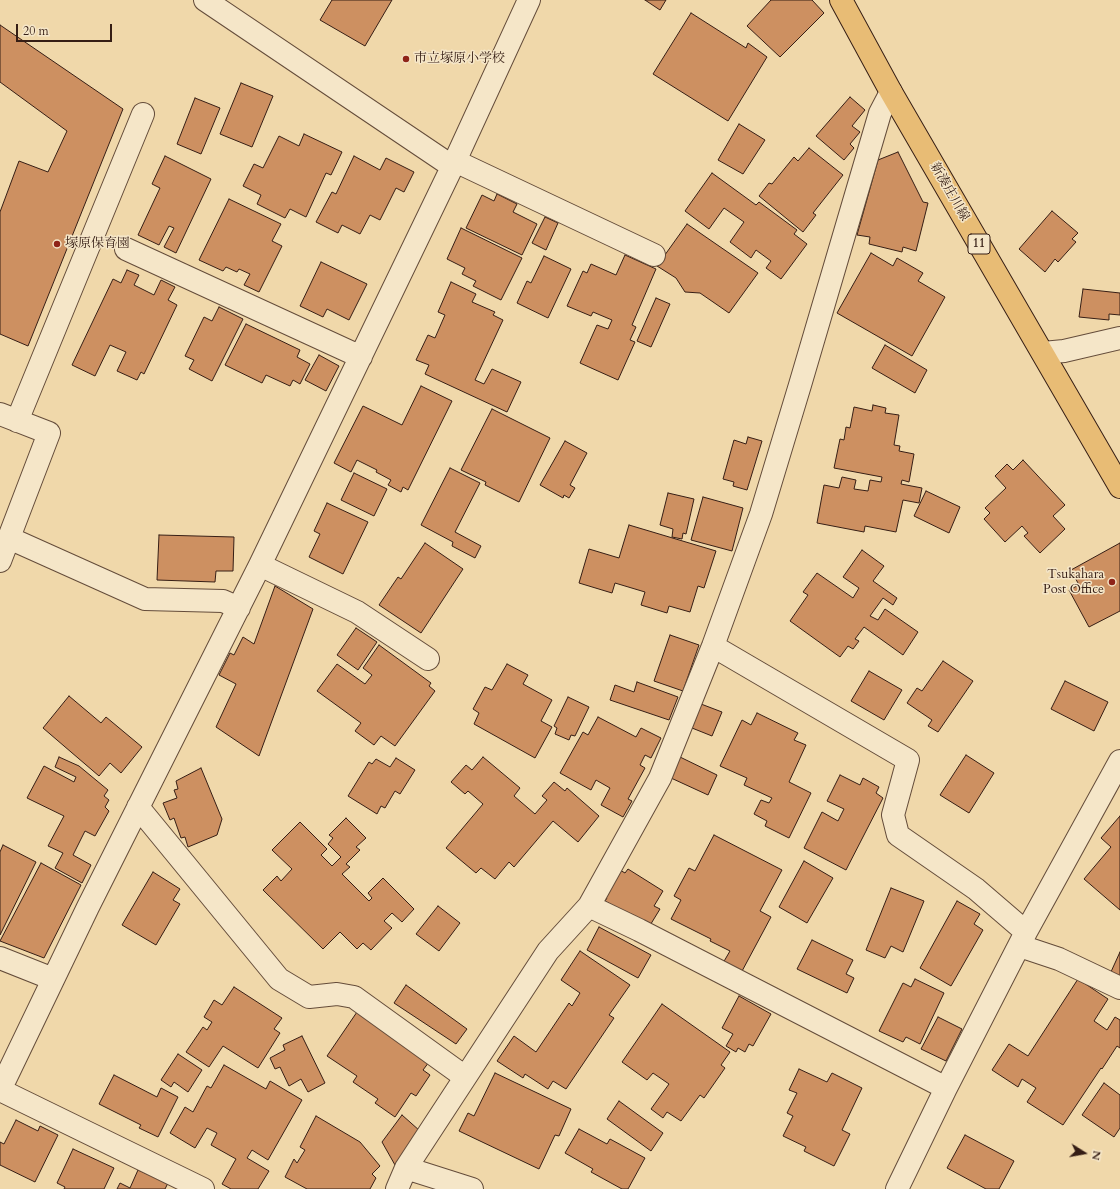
<!DOCTYPE html>
<meta charset="utf-8">
<style>
body{margin:0}
#map{position:relative;width:1120px;height:1189px;overflow:hidden;background:#f0d8aa;font-family:Cardo,serif}
canvas{display:block}
.north{position:absolute;left:1064px;top:1133px;width:40px;height:40px;-webkit-text-stroke:3px #f5e6c8;paint-order:stroke;rotate:101deg;font-size:11px;font-weight:700;line-height:16px;text-align:center;color:#361e15}
.north::after{content:'';display:block;margin:auto;width:14px;height:18px;background:#361e15;clip-path:polygon(50% 0,100% 100%,50% 72%,0 100%)}
.scale{position:absolute;left:16px;top:24px;width:96px;height:18px;box-sizing:border-box;border:2px solid #361e15;border-top:0;padding-left:5px;font-size:12px;line-height:14px;white-space:nowrap;color:#361e15;-webkit-text-stroke:3px #f5e6c8;paint-order:stroke}
</style>
<div id="map">
<canvas width="1120" height="1189"></canvas>
<div class="north">N</div>
<div class="scale">20 m</div>
</div>
<script>
const g = document.querySelector('canvas').getContext('2d');
g.lineJoin = 'round';
function fillPath(path, color) { g.fillStyle = color; g.fill(path, 'evenodd'); }
const shape = rows => new Path2D(rows.map(r => 'M' + r).join(''));
function trace(path, color, width, dash) { g.strokeStyle = color; g.lineWidth = width; g.lineCap = dash ? 'butt' : 'round'; g.setLineDash(dash || []); g.stroke(path); }
function label(font, color, halo, rows, align = 'center') {
  g.font = font + ' Cardo,"Noto Serif JP",serif'; g.lineWidth = 3; g.setLineDash([]); g.textBaseline = 'middle'; g.strokeStyle = halo; g.fillStyle = color; for (const [text, x, y, turn = 0] of rows) {
    g.save(); g.translate(x, y); g.rotate((+turn || 0) * Math.PI / 180); g.textAlign = isNaN(turn) ? turn : align; if (halo) g.strokeText(text, 0, 0); g.fillText(text, 0, 0); g.restore();
  }
}
const building = shape([
 [332,0,392,0,365,46,320,20,332,0],
 [645,0,666,0,660,10,645,0],
 [771,0,812,0,824,13,780,57,747,26,771,0],
 [691,13,746,48,748,43,767,57,728,121,653,74,691,13],
 [0,25,123,109,28,346,0,334,0,212,19,161,48,172,67,131,0,82,0,25],
 [241,83,273,96,252,147,220,134,241,83],
 [850,97,865,110,852,126,860,132,850,144,854,148,844,160,816,136,850,97],
 [195,98,220,108,201,154,177,144,195,98],
 [739,124,765,140,743,174,718,160,739,124],
 [304,134,342,152,331,175,326,173,306,217,290,209,285,218,257,204,261,195,243,186,254,164,263,168,279,136,299,146,304,134],
 [809,148,843,175,813,213,816,215,803,232,759,196,769,183,772,184,794,157,798,161,809,148],
 [898,152,923,202,928,203,916,251,903,247,902,252,869,244,870,237,857,235,878,160,898,152],
 [165,156,211,179,176,253,164,247,174,228,169,226,159,245,138,235,160,188,152,184,165,156],
 [354,156,380,170,386,158,414,172,404,192,396,188,380,220,370,215,360,234,342,225,338,233,316,222,332,192,336,194,354,156],
 [712,173,756,205,759,202,797,230,794,234,807,244,781,279,766,268,771,261,756,250,751,258,730,242,744,222,724,208,709,229,685,211,712,173],
 [497,194,517,204,513,212,537,224,522,255,466,228,482,195,494,201,497,194],
 [229,199,281,224,272,241,282,246,259,292,244,285,250,274,239,269,237,272,226,267,223,271,199,260,229,199],
 [1052,211,1078,233,1072,239,1076,242,1058,262,1055,259,1045,272,1019,249,1052,211],
 [545,217,558,223,546,250,532,243,545,217],
 [687,224,758,273,729,313,700,293,685,292,676,278,657,266,687,224],
 [461,228,522,258,501,300,473,286,476,281,462,274,465,268,447,259,461,228],
 [871,253,893,266,897,258,923,273,918,281,945,297,912,356,837,313,871,253],
 [625,255,656,269,632,325,636,327,630,340,635,342,618,380,580,363,597,325,608,329,612,320,593,312,591,316,567,306,583,271,587,273,591,264,616,275,625,255],
 [544,256,571,269,548,318,517,303,527,281,531,283,544,256],
 [321,262,367,284,349,320,327,309,323,317,300,306,321,262],
 [127,270,139,275,134,285,154,295,161,280,175,287,168,300,177,305,144,374,141,372,137,380,117,371,126,352,110,345,95,376,72,365,113,279,121,283,127,270],
 [451,282,476,294,472,302,495,312,493,315,503,320,475,380,484,384,492,369,521,382,507,412,425,374,429,365,416,360,428,335,435,338,445,315,438,312,451,282],
 [1083,289,1120,293,1120,315,1109,314,1109,320,1079,317,1083,289],
 [656,298,670,304,651,347,637,341,656,298],
 [219,307,243,319,212,381,189,369,194,360,185,356,204,317,212,321,219,307],
 [246,324,300,350,297,357,310,364,300,384,293,380,290,386,266,375,262,383,225,365,246,324],
 [885,345,927,370,915,393,872,368,885,345],
 [319,355,339,366,326,391,305,380,319,355],
 [421,386,452,401,408,490,403,487,401,492,388,485,391,480,376,472,377,470,357,460,351,472,334,463,363,406,402,425,421,386],
 [873,405,886,408,885,413,899,415,894,445,900,446,899,451,914,454,909,482,902,480,901,484,922,488,919,503,903,500,896,532,865,526,864,532,817,523,824,485,839,488,842,477,856,480,854,489,868,491,870,480,881,482,882,477,834,468,840,439,844,440,846,427,850,428,854,407,872,411,873,405],
 [492,409,550,438,519,502,485,485,486,482,461,470,492,409],
 [748,437,762,441,747,490,733,486,734,482,723,479,734,440,746,444,748,437],
 [565,441,587,453,570,485,575,488,569,498,564,495,563,498,540,485,565,441],
 [1023,460,1065,505,1053,516,1065,529,1040,553,1024,536,1028,533,1022,526,1005,542,984,519,990,513,985,508,1006,488,995,476,1007,464,1013,470,1023,460],
 [450,468,480,483,455,532,481,546,475,558,452,546,453,542,421,525,450,468],
 [354,473,387,489,374,516,341,500,354,473],
 [926,491,960,507,949,533,914,516,926,491],
 [668,493,694,499,686,534,683,533,682,539,672,537,673,529,660,525,668,493],
 [703,497,743,508,732,551,691,540,703,497],
 [327,503,368,522,343,574,309,557,320,534,314,531,327,503],
 [629,525,716,551,704,588,698,586,690,612,669,606,667,613,641,605,645,592,615,583,612,593,579,583,589,549,619,558,629,525],
 [159,535,234,537,233,571,216,571,215,582,157,580,159,535],
 [425,543,463,569,421,633,379,605,398,577,401,579,425,543],
 [1120,543,1120,611,1089,627,1069,590,1079,585,1071,570,1120,543],
 [862,550,884,566,873,581,897,598,893,605,883,598,870,616,878,620,885,609,918,632,903,655,864,627,855,639,859,641,853,649,848,646,840,657,790,621,808,595,803,592,817,573,853,598,859,588,843,577,862,550],
 [275,586,313,609,259,756,216,727,236,684,219,675,230,653,234,655,243,637,254,644,275,586],
 [356,628,377,642,358,670,337,655,356,628],
 [670,635,699,645,683,691,654,681,670,635],
 [379,645,431,683,429,686,435,691,395,746,381,736,374,745,355,731,361,723,317,691,337,664,365,684,372,675,363,668,379,645],
 [943,661,973,681,938,732,928,726,932,720,907,703,917,688,922,691,943,661],
 [507,664,528,675,523,684,552,700,541,721,552,727,535,758,474,724,479,713,473,709,485,687,492,690,507,664],
 [869,671,902,690,884,720,851,701,869,671],
 [1065,681,1108,702,1094,731,1051,709,1065,681],
 [637,682,678,697,669,720,610,700,615,685,634,692,637,682],
 [69,696,101,723,106,717,142,747,121,773,110,763,99,776,43,728,69,696],
 [568,697,589,707,575,736,571,735,569,740,555,734,557,728,554,726,568,697],
 [701,704,722,712,712,736,692,728,701,704],
 [757,713,798,733,794,740,806,745,789,782,811,793,789,838,765,826,767,821,754,814,761,800,769,803,772,798,744,785,747,778,720,766,742,720,751,725,757,713],
 [598,717,636,737,641,728,661,738,651,758,645,755,640,765,645,768,628,799,632,801,623,817,601,805,610,788,596,780,591,790,560,773,583,732,588,735,598,717],
 [966,755,994,773,969,813,940,795,966,755],
 [59,757,79,766,108,790,104,796,109,800,105,807,109,811,95,836,85,831,73,855,91,865,82,883,55,868,63,853,48,846,64,816,27,798,44,766,74,782,76,777,55,767,59,757],
 [483,757,520,788,514,796,535,814,547,800,542,796,554,782,565,791,567,788,599,816,578,842,553,821,514,867,509,862,495,879,481,868,476,873,446,848,483,804,468,791,465,794,451,782,466,765,472,770,483,757],
 [680,757,717,775,708,795,671,778,680,757],
 [396,758,415,770,400,794,395,791,385,808,381,806,377,814,348,796,369,762,372,764,376,759,390,767,396,758],
 [201,768,222,819,217,835,188,847,185,837,181,838,174,818,170,820,163,803,177,798,174,790,178,789,176,781,201,768],
 [840,775,860,785,863,778,879,787,876,793,883,798,846,870,804,848,822,812,838,821,844,809,827,801,840,775],
 [1120,816,1120,910,1084,879,1111,847,1101,838,1120,816],
 [346,818,366,838,356,847,360,850,346,864,350,867,342,874,369,901,372,898,368,893,383,878,414,909,402,922,392,913,384,921,392,928,371,950,363,943,357,949,340,932,323,949,263,890,277,876,281,881,292,869,272,850,300,822,327,849,321,855,332,866,341,857,328,844,333,838,329,835,346,818],
 [714,835,782,870,760,911,771,917,741,973,723,963,730,951,710,941,711,939,671,919,681,900,674,896,689,868,695,871,714,835],
 [3,845,36,862,0,935,0,852,3,845],
 [804,861,833,878,807,923,779,907,804,861],
 [41,863,81,885,44,958,0,941,41,863],
 [618,869,625,873,628,869,663,891,654,906,660,909,649,927,605,901,607,898,602,895,618,869],
 [153,872,180,889,173,900,180,904,156,945,122,925,153,872],
 [891,888,924,901,903,952,891,946,885,958,866,950,891,888],
 [957,901,980,914,974,924,983,930,951,986,920,968,957,901],
 [438,906,460,923,439,951,416,934,438,906],
 [599,927,651,955,638,978,587,950,599,927],
 [812,940,853,960,846,974,854,978,847,993,797,969,812,940],
 [580,951,630,985,609,1015,614,1018,566,1089,553,1081,548,1089,525,1074,523,1078,497,1061,514,1036,536,1052,569,1003,572,1006,580,993,561,980,580,951],
 [1120,952,1120,979,1110,974,1120,952],
 [915,979,944,993,920,1044,906,1037,903,1042,879,1031,903,983,911,987,915,979],
 [1078,979,1108,999,1094,1021,1107,1030,1115,1017,1120,1020,1120,1048,1117,1046,1102,1069,1101,1068,1063,1125,1027,1102,1036,1088,1022,1079,1018,1087,992,1070,1009,1044,1028,1056,1078,979],
 [406,985,467,1029,456,1044,394,1003,406,985],
 [234,987,282,1018,274,1029,280,1033,258,1068,223,1046,209,1067,186,1052,203,1027,207,1030,212,1022,204,1017,214,1000,222,1005,234,987],
 [739,996,771,1014,753,1046,749,1044,745,1052,738,1048,736,1052,726,1046,733,1034,722,1028,739,996],
 [662,1004,730,1052,721,1065,725,1068,704,1098,700,1095,681,1121,667,1112,663,1118,651,1109,669,1084,653,1073,647,1080,622,1062,662,1004],
 [357,1012,429,1062,423,1070,430,1075,416,1096,411,1093,395,1117,375,1103,378,1099,353,1082,357,1076,327,1056,357,1012],
 [938,1017,962,1029,946,1061,921,1049,938,1017],
 [302,1036,325,1083,308,1092,301,1079,289,1086,280,1067,275,1069,270,1058,285,1050,283,1045,302,1036],
 [178,1054,202,1070,188,1092,174,1082,171,1087,161,1080,178,1054],
 [224,1065,266,1089,270,1081,302,1100,268,1160,252,1150,247,1158,269,1171,258,1189,231,1189,222,1184,236,1159,211,1145,217,1133,207,1128,195,1148,170,1133,185,1107,193,1112,207,1086,211,1088,224,1065],
 [799,1069,827,1082,832,1073,862,1088,842,1130,850,1134,834,1166,804,1151,806,1147,783,1136,793,1116,787,1113,797,1093,789,1090,799,1069],
 [495,1073,571,1109,559,1136,555,1135,539,1169,459,1131,468,1113,474,1116,495,1073],
 [114,1075,157,1097,161,1088,178,1097,158,1137,139,1128,141,1125,99,1104,114,1075],
 [1104,1083,1120,1095,1120,1128,1114,1137,1082,1115,1104,1083],
 [619,1101,663,1133,651,1151,607,1119,619,1101],
 [402,1115,420,1131,395,1165,382,1142,402,1115],
 [316,1116,360,1142,380,1166,372,1174,376,1178,370,1189,307,1189,285,1177,294,1159,297,1163,305,1150,300,1147,316,1116],
 [16,1120,38,1131,40,1126,58,1135,35,1182,0,1165,0,1142,4,1144,16,1120],
 [579,1129,607,1144,610,1139,645,1158,628,1189,622,1189,591,1172,593,1169,565,1153,579,1129],
 [965,1135,1014,1161,999,1189,986,1189,947,1168,965,1135],
 [73,1149,114,1168,104,1189,64,1189,65,1187,57,1183,73,1149],
 [138,1170,168,1183,165,1189,117,1189,120,1183,130,1188,138,1170]
]);
fillPath(building, '#cd9061');
trace(building, '#361e15', 1);
const minor = shape([
 [205,0,453,167],
 [455,161,654,255],
 [126,249,361,357],
 [1043,353,1064,351,1120,338],
 [0,414,49,433,0,561],
 [17,421,143,114],
 [9,538,145,599,223,601,239,608],
 [260,565,357,612,428,659],
 [713,646,908,760,893,815,898,835,976,889,1026,932],
 [138,807,279,979,309,997,337,994,354,997,465,1077],
 [589,906,639,930,946,1088],
 [1020,946,1059,959,1120,988],
 [0,958,53,979],
 [0,1090,88,907,260,565,455,161,529,0],
 [0,1090,203,1189],
 [406,1168,472,1189],
 [397,1189,406,1168,548,951,589,906,660,778,713,646,761,514,800,385,880,113,891,92],
 [897,1189,946,1088,1026,932,1120,761]
]);
const major = shape([
 [841,0,891,92,1120,487]
]);
trace(minor, '#644c3a', 24);
trace(major, '#361e15', 24);
trace(minor, '#f5e6c8', 22);
trace(major, '#e8bc75', 22);
for (const [x, y, r, color] of [
 [406,59,4,"#8f2418"],
 [57,244,4,"#8f2418"],
 [1112,582,4,"#8f2418"]
]) { const dot = new Path2D(); dot.arc(x, y, r, 0, 2 * Math.PI); g.fillStyle = color; g.fill(dot); trace(dot, '#f5e6c8', 1.5); }
for (const [x, y, w] of [
 [979,244,22]
]) { const box = new Path2D(); box.roundRect(x - w / 2, y - 10, w, 20, 3); g.fillStyle = '#f5e6c8'; g.fill(box); trace(box, '#361e15', 1); }
label('bold 12px', '#361e15', null, [
 ["11",979,244]
]);
label('13px', '#361e15', '#f5e6c8', [
 ["市立塚原小学校",414,59],
 ["塚原保育園",65,244],
 ["Tsukahara",1104,575,"right"],
 ["Post Office",1104,590,"right"]
], 'left');
label('13px', '#361e15', '#f5e6c8', [
 ["新湊庄川線",949,192,60]
]);
</script>
